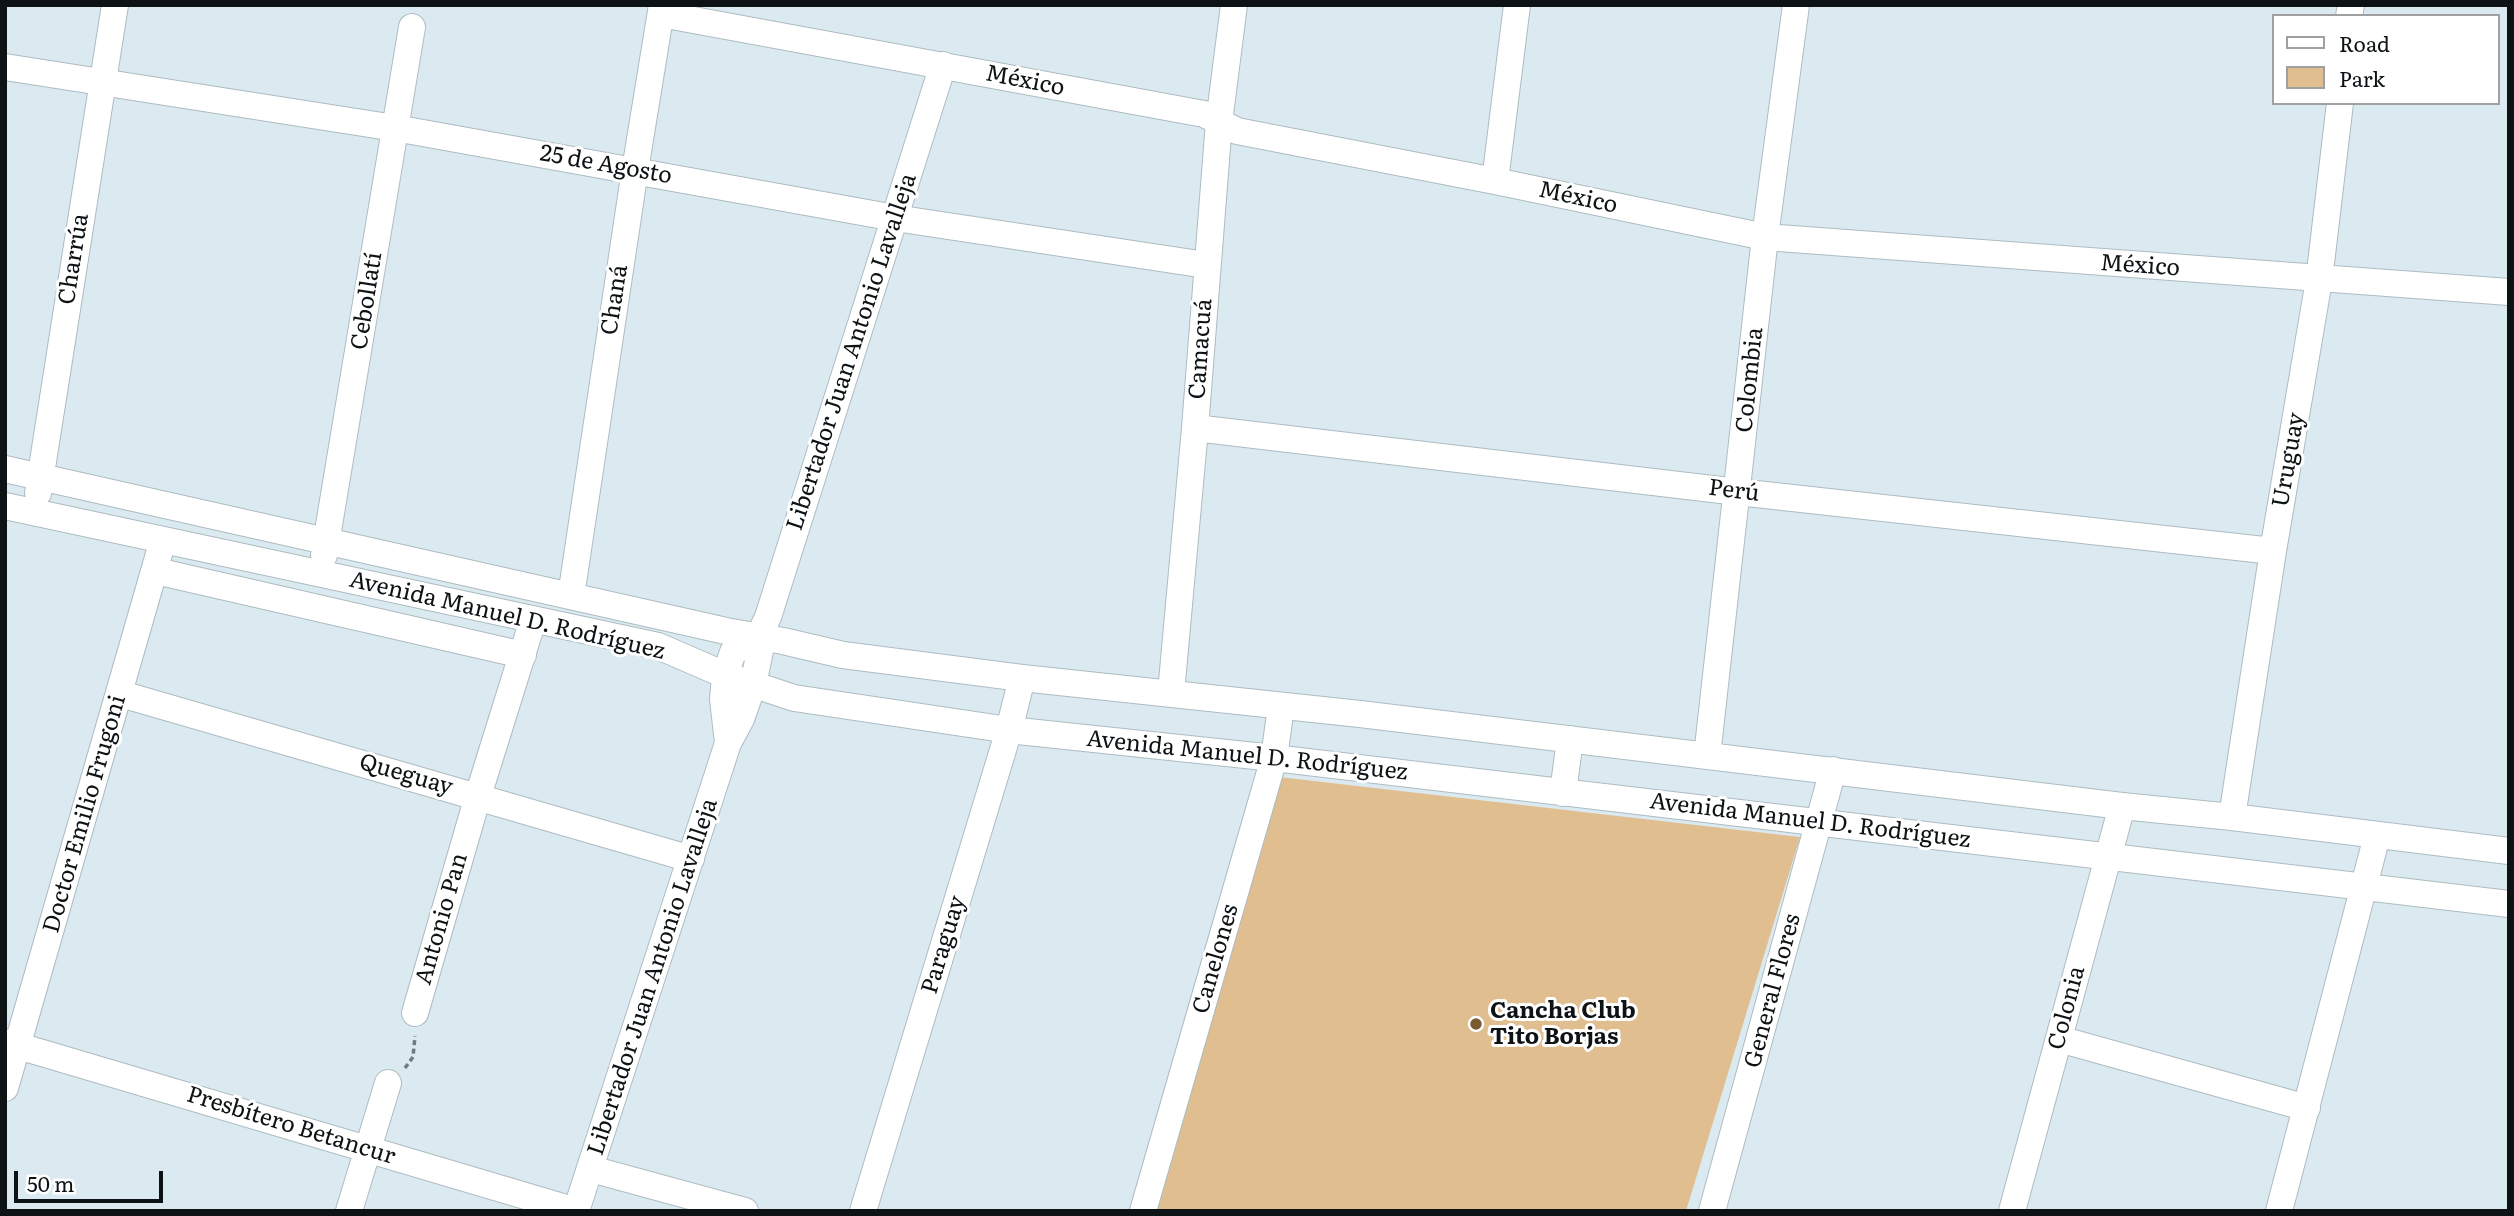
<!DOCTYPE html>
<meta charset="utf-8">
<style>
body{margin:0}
#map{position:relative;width:2514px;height:1216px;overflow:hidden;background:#dbeaf0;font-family:Literata,serif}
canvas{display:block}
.frame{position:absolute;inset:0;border:7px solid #0d1214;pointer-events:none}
.legend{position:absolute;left:2272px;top:14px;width:228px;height:91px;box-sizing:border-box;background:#fff;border:2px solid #9ea0a1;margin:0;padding:9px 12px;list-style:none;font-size:21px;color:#0d1214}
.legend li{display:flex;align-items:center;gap:14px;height:35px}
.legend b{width:35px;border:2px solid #9ea0a1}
.scale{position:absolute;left:14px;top:1171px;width:149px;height:32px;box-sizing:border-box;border:4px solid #0d1214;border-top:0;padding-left:9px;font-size:21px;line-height:24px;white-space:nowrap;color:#0d1214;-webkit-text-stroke:5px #fff;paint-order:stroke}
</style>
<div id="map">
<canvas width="2514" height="1216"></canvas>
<div class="frame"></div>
<ul class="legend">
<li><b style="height:9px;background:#fff"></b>Road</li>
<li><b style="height:19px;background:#e0be8f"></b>Park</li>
</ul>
<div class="scale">50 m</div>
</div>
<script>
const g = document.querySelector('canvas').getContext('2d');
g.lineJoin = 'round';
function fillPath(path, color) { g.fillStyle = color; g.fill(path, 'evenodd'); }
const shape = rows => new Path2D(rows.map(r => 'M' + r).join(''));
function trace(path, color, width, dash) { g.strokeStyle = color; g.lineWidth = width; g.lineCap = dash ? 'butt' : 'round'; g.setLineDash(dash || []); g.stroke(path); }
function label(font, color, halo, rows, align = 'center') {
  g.font = font + ' Literata,serif'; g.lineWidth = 6; g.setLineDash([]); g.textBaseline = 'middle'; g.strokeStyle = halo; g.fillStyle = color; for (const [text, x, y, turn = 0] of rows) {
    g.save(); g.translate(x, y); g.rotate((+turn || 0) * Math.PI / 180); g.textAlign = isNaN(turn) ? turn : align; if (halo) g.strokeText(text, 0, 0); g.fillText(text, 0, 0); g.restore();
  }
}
fillPath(shape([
 [1279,777,1800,837,1686,1211,1156,1211]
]), '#e0be8f');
const minor = shape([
 [661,14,1204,114,1237,131,1495,181,1765,237,2509,292],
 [2349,16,2351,5],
 [5,67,395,128,895,218,1206,265],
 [1495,181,1517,5],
 [1195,428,1738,492,2273,551],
 [5,469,726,631,783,641,843,655,1022,678,1360,714,2122,806,2232,817,2509,851],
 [38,493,115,5],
 [5,506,658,646,725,675,794,698,1009,730,1274,758,2509,904],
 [324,555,412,27],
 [156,571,523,655],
 [571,596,635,170,662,5],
 [1171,693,1195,428,1219,122,1234,5],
 [121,694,691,859],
 [728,743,723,699,725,675,733,652,758,638],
 [1707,756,1765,237,1796,5],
 [1563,793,1570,739],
 [2232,817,2273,551,2319,280,2340,103],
 [415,1013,478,796,533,620],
 [2059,1039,2307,1108],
 [5,1042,576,1211],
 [5,1088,163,540],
 [591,1169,745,1211],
 [349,1211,388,1083],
 [576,1211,728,743,741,719,753,685,760,651,758,638,768,617,943,65],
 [863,1211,1009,730,1022,678],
 [1143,1211,1274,758,1281,707],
 [1712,1211,1833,770],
 [2012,1211,2122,806],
 [2279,1211,2377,836]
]);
trace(minor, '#adbcc2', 28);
trace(shape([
 [405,1068,413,1057,415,1036]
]), '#717b7f', 3.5, [5, 3.5]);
trace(minor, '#fff', 26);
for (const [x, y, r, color] of [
 [1476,1024,7,"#795b2f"]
]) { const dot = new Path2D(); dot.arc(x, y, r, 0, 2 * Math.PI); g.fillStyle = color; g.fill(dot); trace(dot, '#fff', 2.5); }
label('23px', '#0d1214', '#fff', [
 ["México",1025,81,11],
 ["25 de Agosto",606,165,10],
 ["México",1578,198,12],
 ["Charrúa",74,259,-81],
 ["México",2140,266,4],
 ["Chaná",615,300,-81],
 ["Cebollatí",367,301,-81],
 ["Camacuá",1201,349,-86],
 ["Libertador Juan Antonio Lavalleja",852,352,-72],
 ["Colombia",1750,380,-84],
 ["Uruguay",2289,460,-80],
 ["Perú",1734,491,7],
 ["Avenida Manuel D. Rodríguez",507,616,13],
 ["Avenida Manuel D. Rodríguez",1247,756,6],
 ["Queguay",406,775,16],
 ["Doctor Emilio Frugoni",85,814,-74],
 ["Avenida Manuel D. Rodríguez",1810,821,7],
 ["Antonio Pan",442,919,-74],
 ["Paraguay",944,945,-73],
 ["Canelones",1216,959,-74],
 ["Libertador Juan Antonio Lavalleja",653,977,-72],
 ["General Flores",1773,991,-75],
 ["Colonia",2067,1008,-75],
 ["Presbítero Betancur",291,1126,17]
]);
label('bold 23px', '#0d1214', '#fff', [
 ["Cancha Club",1490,1011],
 ["Tito Borjas",1490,1037]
], 'left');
</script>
